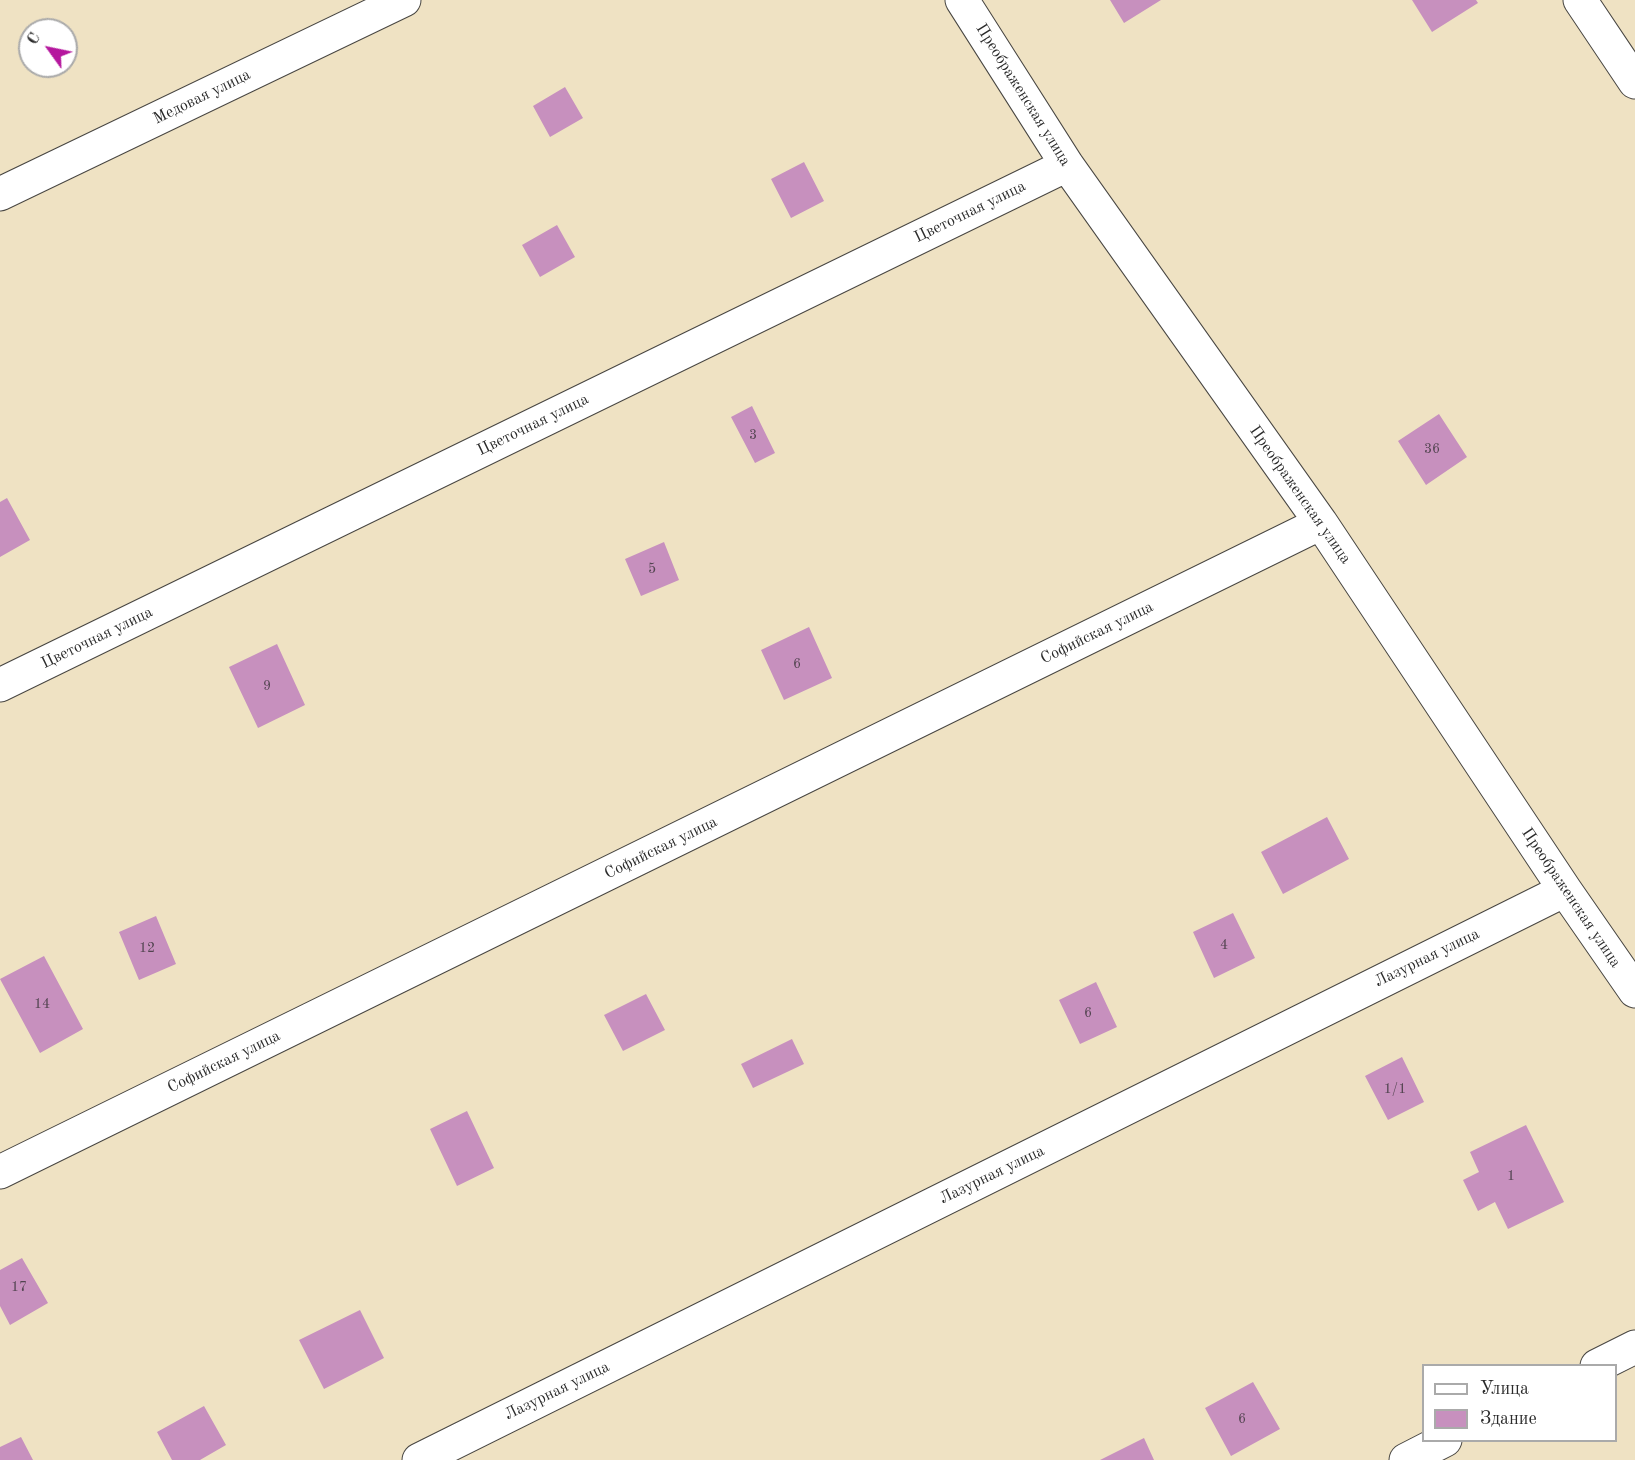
<!DOCTYPE html>
<meta charset="utf-8">
<style>
body{margin:0}
#map{position:relative;width:1635px;height:1460px;overflow:hidden;background:#efe2c3;font-family:"Old Standard TT",serif}
canvas{display:block}
.legend{position:absolute;left:1422px;top:1364px;width:195px;height:78px;box-sizing:border-box;background:#fff;border:2px solid #aaa;margin:0;padding:8px 10px;list-style:none;font-size:18px;color:#2b2b2b}
.legend li{display:flex;align-items:center;gap:12px;height:30px}
.legend b{width:30px;border:2px solid #aaa}
.north{position:absolute;left:18px;top:18px;width:60px;height:60px;box-sizing:border-box;background:#fff;border:2px solid #aaa;border-radius:50%;rotate:303deg;font-size:16px;font-weight:700;line-height:24px;text-align:center;color:#2b2b2b}
.north::after{content:'';display:block;margin:auto;width:21px;height:27px;background:#b5179e;clip-path:polygon(50% 0,100% 100%,50% 72%,0 100%)}
</style>
<div id="map">
<canvas width="1635" height="1460"></canvas>
<ul class="legend">
<li><b style="height:8px;background:#fff"></b>Улица</li>
<li><b style="height:16px;background:#c790be"></b>Здание</li>
</ul>
<div class="north">С</div>
</div>
<script>
const g = document.querySelector('canvas').getContext('2d');
g.lineJoin = 'round';
function fillPath(path, color) { g.fillStyle = color; g.fill(path, 'evenodd'); }
const shape = rows => new Path2D(rows.map(r => 'M' + r).join(''));
function trace(path, color, width, dash) { g.strokeStyle = color; g.lineWidth = width; g.lineCap = dash ? 'butt' : 'round'; g.setLineDash(dash || []); g.stroke(path); }
function label(font, color, halo, rows, align = 'center') {
  g.font = font + ' "Old Standard TT",serif'; g.lineWidth = 6; g.setLineDash([]); g.textBaseline = 'middle'; g.strokeStyle = halo; g.fillStyle = color; for (const [text, x, y, turn = 0] of rows) {
    g.save(); g.translate(x, y); g.rotate((+turn || 0) * Math.PI / 180); g.textAlign = isNaN(turn) ? turn : align; if (halo) g.strokeText(text, 0, 0); g.fillText(text, 0, 0); g.restore();
  }
}
fillPath(shape([
 [1110,0,1161,0,1124,23],
 [1412,0,1476,0,1478,3,1432,32],
 [565,87,583,118,550,137,533,106],
 [804,162,824,201,791,218,771,179],
 [557,225,575,257,540,277,522,245],
 [752,406,775,453,755,463,731,417],
 [1439,414,1467,457,1426,485,1398,441],
 [7,498,30,540,0,557,0,502],
 [664,542,679,580,641,596,625,559],
 [809,627,832,678,784,700,761,650],
 [277,644,305,705,258,728,229,667],
 [1327,817,1349,859,1283,894,1261,852],
 [1233,913,1255,958,1214,978,1193,932],
 [156,916,176,964,139,980,119,932],
 [44,956,83,1029,40,1053,0,979],
 [1096,982,1117,1027,1080,1044,1059,1000],
 [646,994,665,1030,623,1051,604,1015],
 [792,1039,804,1064,753,1088,741,1064],
 [1402,1057,1424,1102,1388,1120,1365,1076],
 [467,1111,494,1168,457,1186,430,1129],
 [1526,1125,1564,1202,1508,1229,1495,1202,1478,1211,1463,1180,1479,1172,1470,1152],
 [22,1258,48,1303,10,1325,0,1306,0,1270],
 [360,1310,384,1358,324,1389,299,1340],
 [1253,1382,1280,1429,1231,1456,1205,1408],
 [204,1406,226,1445,200,1460,172,1460,157,1432],
 [21,1437,33,1460,0,1460,0,1447],
 [1144,1438,1154,1460,1100,1460]
]), '#c790be');
const minor = shape([
 [962,0,1067,165,1321,523,1565,890,1635,991],
 [1580,0,1635,82],
 [0,194,404,0],
 [0,685,1067,165],
 [0,1172,1321,523],
 [1597,1366,1635,1347],
 [419,1460,1565,890],
 [1406,1460,1445,1440]
]);
trace(minor, '#484642', 35);
trace(minor, '#fff', 33);
label('14px', '#524450', null, [
 ["3",753,435],
 ["36",1432,449],
 ["5",652,569],
 ["6",797,664],
 ["9",267,686],
 ["4",1224,945],
 ["12",147,948],
 ["14",42,1004],
 ["6",1088,1013],
 ["1/1",1395,1089],
 ["1",1511,1176],
 ["17",19,1287],
 ["6",1242,1419]
]);
label('16px', '#2b2b2b', '#fff', [
 ["Преображенская улица",1023,95,58],
 ["Медовая улица",202,97,-26],
 ["Цветочная улица",970,212,-26],
 ["Цветочная улица",533,425,-26],
 ["Преображенская улица",1300,495,55],
 ["Софийская улица",1097,633,-26],
 ["Цветочная улица",97,638,-26],
 ["Софийская улица",661,848,-26],
 ["Преображенская улица",1571,898,56],
 ["Лазурная улица",1427,958,-26],
 ["Софийская улица",224,1062,-26],
 ["Лазурная улица",992,1175,-26],
 ["Лазурная улица",557,1391,-26]
]);
</script>
